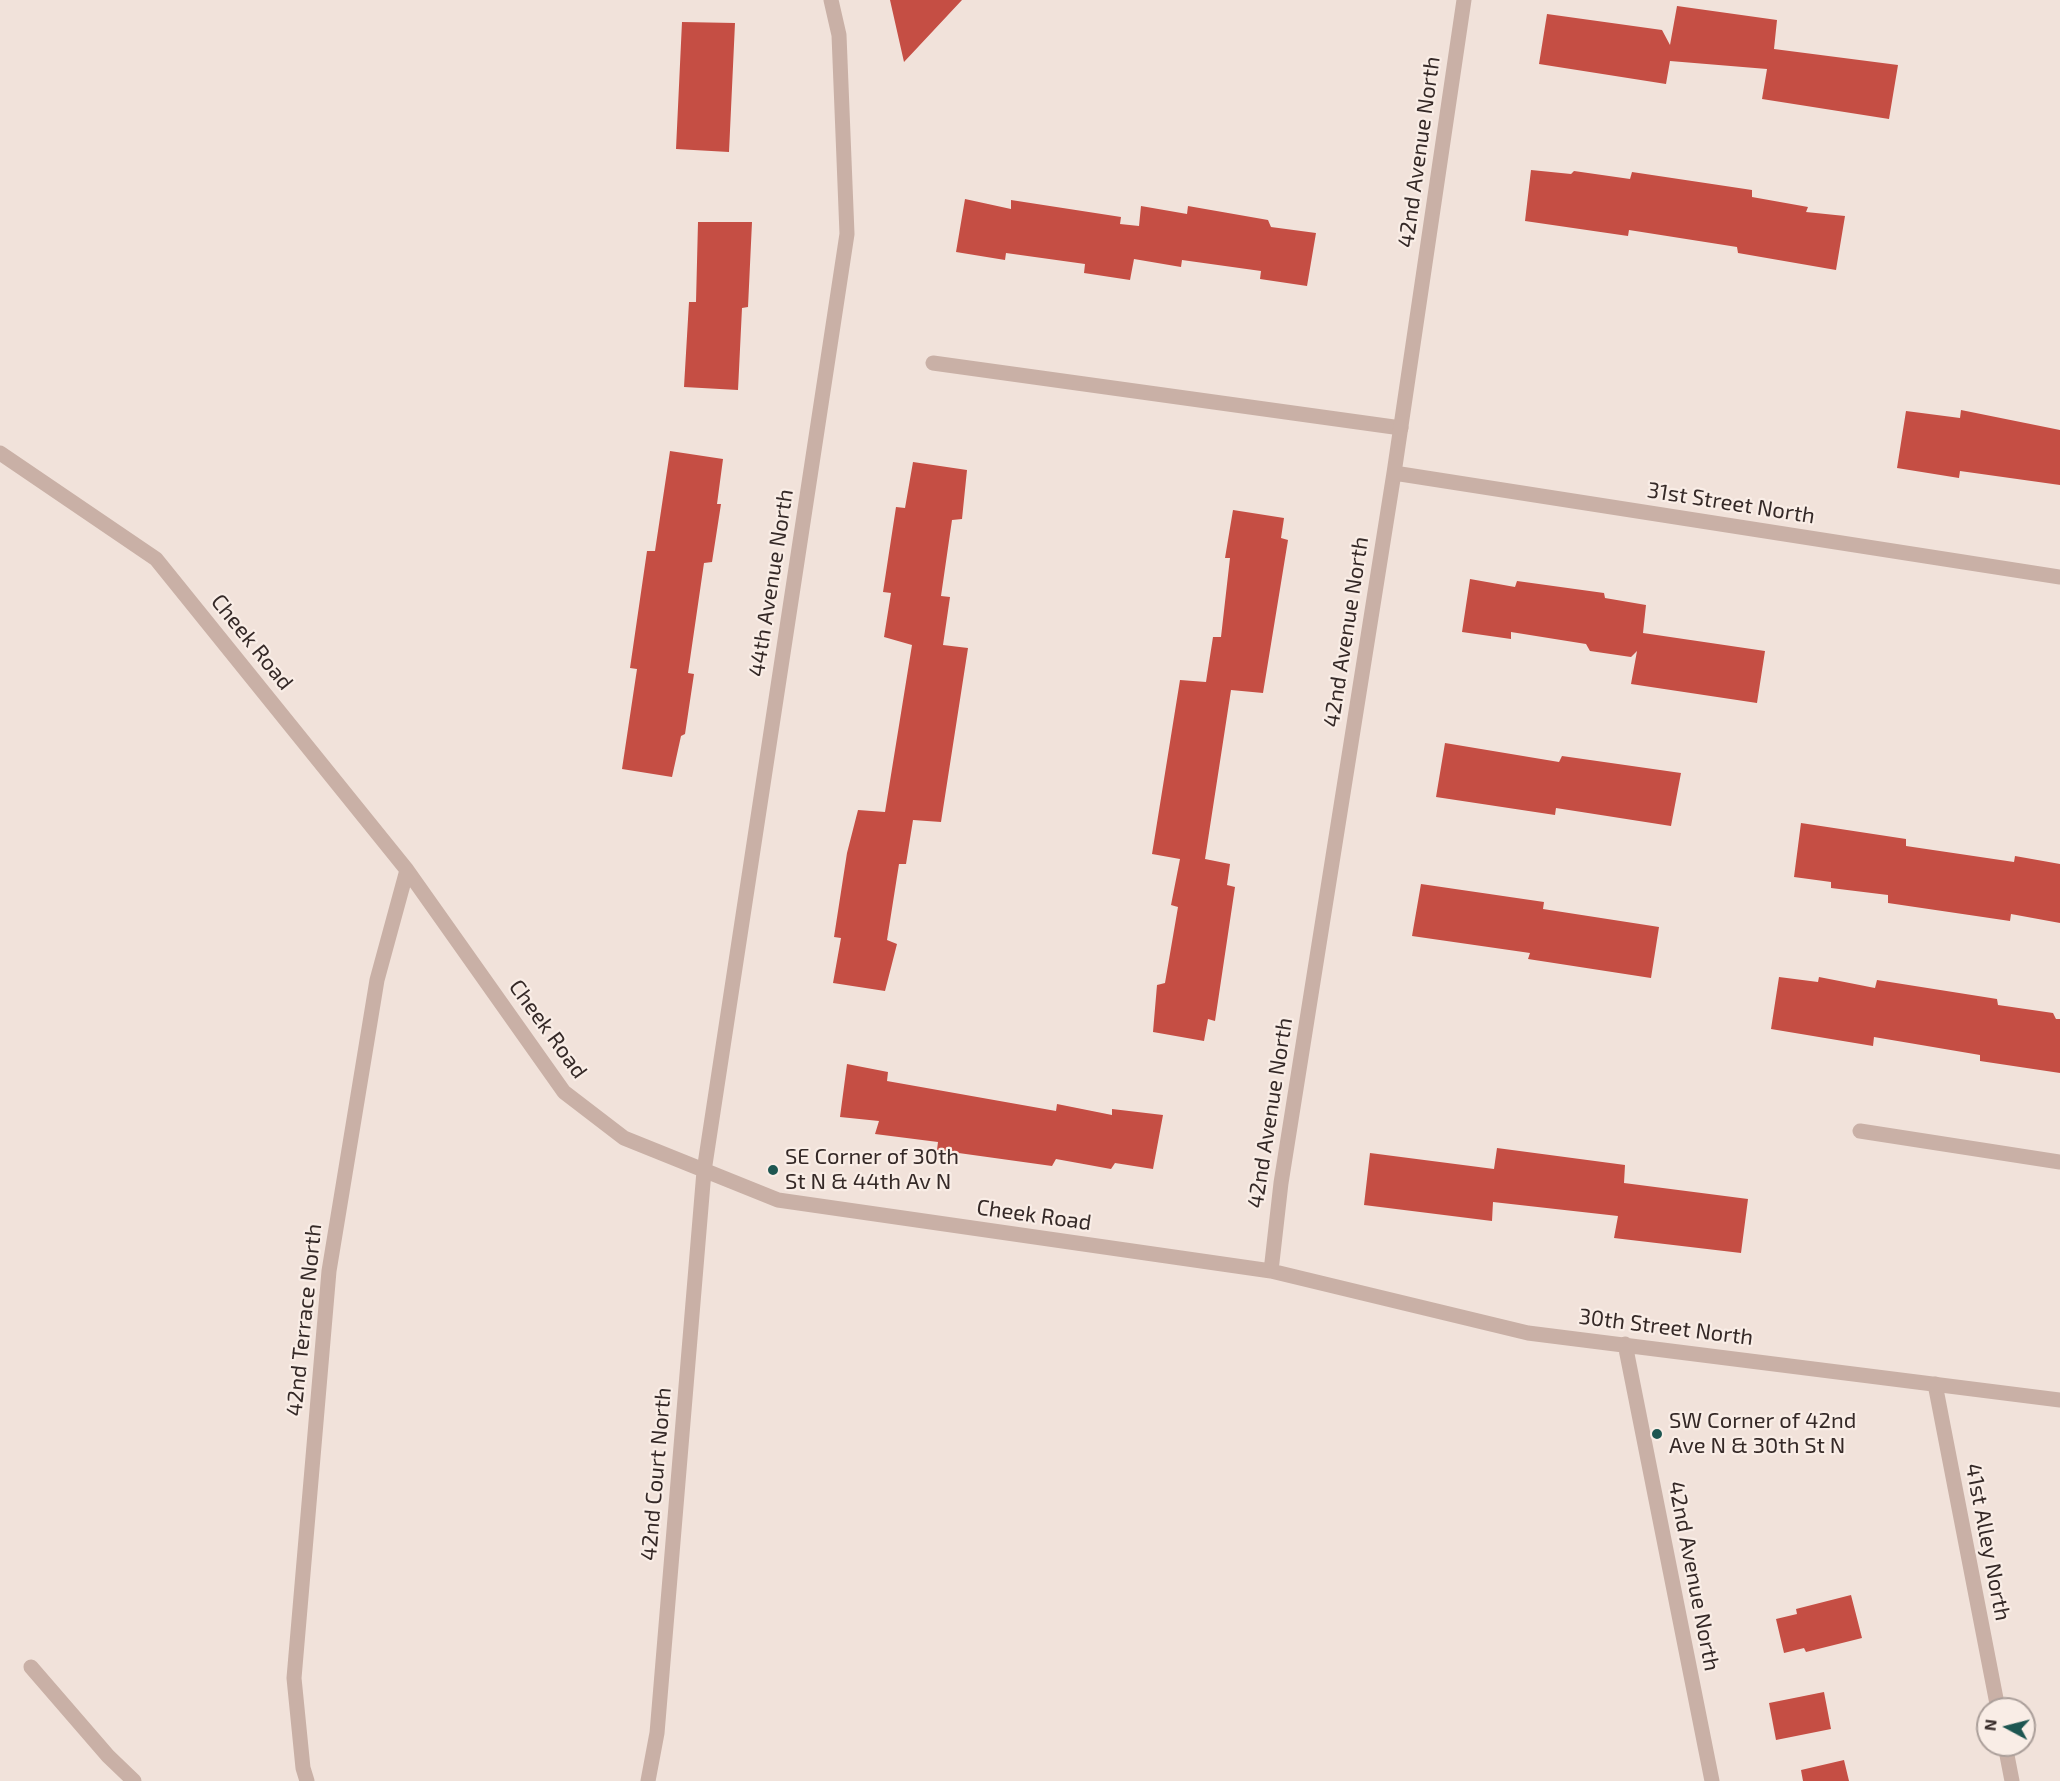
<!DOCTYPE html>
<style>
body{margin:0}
#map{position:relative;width:2060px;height:1781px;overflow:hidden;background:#f1e2da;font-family:"Exo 2",sans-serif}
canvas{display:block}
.north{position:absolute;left:1976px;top:1697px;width:60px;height:60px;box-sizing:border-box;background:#f9ede6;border:2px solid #ab9f9a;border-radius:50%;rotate:277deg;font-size:16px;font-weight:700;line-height:24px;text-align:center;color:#352927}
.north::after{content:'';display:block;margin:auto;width:21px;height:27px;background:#1d5651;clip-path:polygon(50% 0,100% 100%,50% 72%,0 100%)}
</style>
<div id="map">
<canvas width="2060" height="1781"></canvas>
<div class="north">N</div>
</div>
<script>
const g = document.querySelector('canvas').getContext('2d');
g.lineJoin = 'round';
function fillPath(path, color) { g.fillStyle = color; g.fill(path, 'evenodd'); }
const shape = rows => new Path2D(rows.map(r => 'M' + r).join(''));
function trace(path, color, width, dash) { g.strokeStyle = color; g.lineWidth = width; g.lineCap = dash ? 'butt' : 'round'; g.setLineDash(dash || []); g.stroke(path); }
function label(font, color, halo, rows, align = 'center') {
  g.font = font + ' "Exo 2",sans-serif'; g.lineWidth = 4.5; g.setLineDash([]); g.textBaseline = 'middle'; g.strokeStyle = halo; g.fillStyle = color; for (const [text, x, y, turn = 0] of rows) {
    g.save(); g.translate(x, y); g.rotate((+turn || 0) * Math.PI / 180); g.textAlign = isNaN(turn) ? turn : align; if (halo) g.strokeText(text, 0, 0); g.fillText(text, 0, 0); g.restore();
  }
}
fillPath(shape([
 [890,0,962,0,904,62],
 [1677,6,1777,20,1774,49,1898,65,1889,119,1762,99,1767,69,1670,61,1666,84,1539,64,1547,14,1662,30,1670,45],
 [682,22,735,23,729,152,676,149],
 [1531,170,1571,174,1574,171,1630,179,1632,172,1752,190,1752,197,1808,207,1806,212,1845,216,1836,270,1738,253,1737,247,1629,230,1628,236,1525,221],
 [965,199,1011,209,1011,200,1121,217,1120,224,1139,226,1141,206,1187,214,1188,206,1268,220,1271,227,1316,233,1307,286,1260,279,1261,271,1182,260,1181,267,1134,259,1130,280,1084,273,1085,264,1006,253,1005,260,956,252],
 [698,222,752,222,748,307,742,308,738,390,684,387,689,302,696,302],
 [1961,410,2060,430,2060,485,1960,471,1959,478,1897,468,1906,411,1960,418],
 [670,451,723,459,717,504,721,504,712,562,704,563,688,673,694,674,685,734,681,736,672,777,622,769,637,669,630,668,647,551,655,551],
 [913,462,967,470,962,519,952,520,941,596,950,597,943,645,968,648,941,822,913,820,906,864,899,864,887,940,897,944,885,991,833,983,841,938,834,937,847,853,858,810,885,812,912,645,884,637,891,593,883,592,896,507,905,508],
 [1233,510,1284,518,1281,538,1288,540,1263,693,1231,690,1205,859,1230,864,1227,885,1235,887,1215,1021,1208,1019,1204,1041,1153,1032,1157,985,1165,983,1178,907,1171,905,1180,859,1152,854,1180,680,1206,682,1213,637,1221,637,1230,558,1225,558],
 [1470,579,1515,587,1517,581,1604,593,1605,598,1646,605,1643,633,1765,651,1757,703,1631,684,1637,651,1631,657,1590,651,1586,644,1511,632,1511,639,1462,632],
 [1445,743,1559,762,1562,756,1681,773,1671,826,1556,808,1555,815,1436,797],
 [1801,823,1906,839,1906,846,2014,862,2015,856,2060,864,2060,923,2011,914,2010,921,1888,903,1888,895,1831,888,1831,882,1794,877],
 [1421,884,1544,902,1543,909,1659,927,1651,978,1528,959,1530,953,1412,936],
 [1779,977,1818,982,1819,977,1875,988,1877,980,1997,999,1998,1005,2053,1013,2056,1019,2060,1019,2060,1073,1980,1061,1980,1055,1874,1037,1873,1046,1771,1029],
 [847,1064,888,1072,887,1081,1056,1111,1057,1104,1112,1115,1112,1109,1163,1115,1153,1169,1115,1163,1111,1169,1056,1159,1052,1166,937,1150,938,1142,875,1134,879,1121,840,1117],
 [1497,1148,1625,1165,1624,1183,1748,1199,1741,1253,1614,1238,1618,1216,1493,1202,1492,1221,1364,1205,1370,1153,1494,1169],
 [1851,1595,1862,1638,1806,1652,1804,1648,1784,1653,1776,1619,1797,1614,1796,1609],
 [1824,1692,1831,1729,1776,1740,1769,1703],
 [1844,1760,1849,1781,1803,1781,1801,1770]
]), '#c54e44');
trace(shape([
 [933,363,1401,428],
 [1860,1131,2060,1162],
 [1935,1384,1998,1709],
 [2005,1745,2012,1781]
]), '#c9b0a6', 15);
trace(shape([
 [0,453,156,559,407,870,564,1092,624,1138,778,1200,1271,1271,1528,1333,2060,1400],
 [1394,473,2060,577],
 [1271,1271,1281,1183,1394,473,1464,0],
 [1625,1344,1712,1781],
 [31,1667,108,1756,134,1781],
 [307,1781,303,1768,294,1678,329,1271,377,980,407,870],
 [648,1781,657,1733,704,1171,847,234,839,35,831,0]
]), '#c9b0a6', 15);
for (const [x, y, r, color] of [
 [773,1170,6,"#1d5651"],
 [1657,1434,6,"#1d5651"]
]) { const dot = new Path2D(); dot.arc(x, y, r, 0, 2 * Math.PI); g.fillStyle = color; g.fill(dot); trace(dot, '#f9ede6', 2); }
label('22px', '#352927', '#f9ede6', [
 ["42nd Avenue North",1419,152,-82],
 ["31st Street North",1731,503,9],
 ["44th Avenue North",771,583,-81],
 ["42nd Avenue North",1346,632,-81],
 ["Cheek Road",252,642,51],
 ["Cheek Road",548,1029,54],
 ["42nd Avenue North",1270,1113,-81],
 ["Cheek Road",1034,1215,8],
 ["42nd Terrace North",304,1320,-84],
 ["30th Street North",1666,1327,7],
 ["42nd Court North",656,1474,-85],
 ["41st Alley North",1988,1542,79],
 ["42nd Avenue North",1694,1576,79]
]);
label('22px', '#352927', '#f9ede6', [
 ["SE Corner of 30th",785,1157],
 ["St N & 44th Av N",785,1182],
 ["SW Corner of 42nd",1669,1421],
 ["Ave N & 30th St N",1669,1446]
], 'left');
</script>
